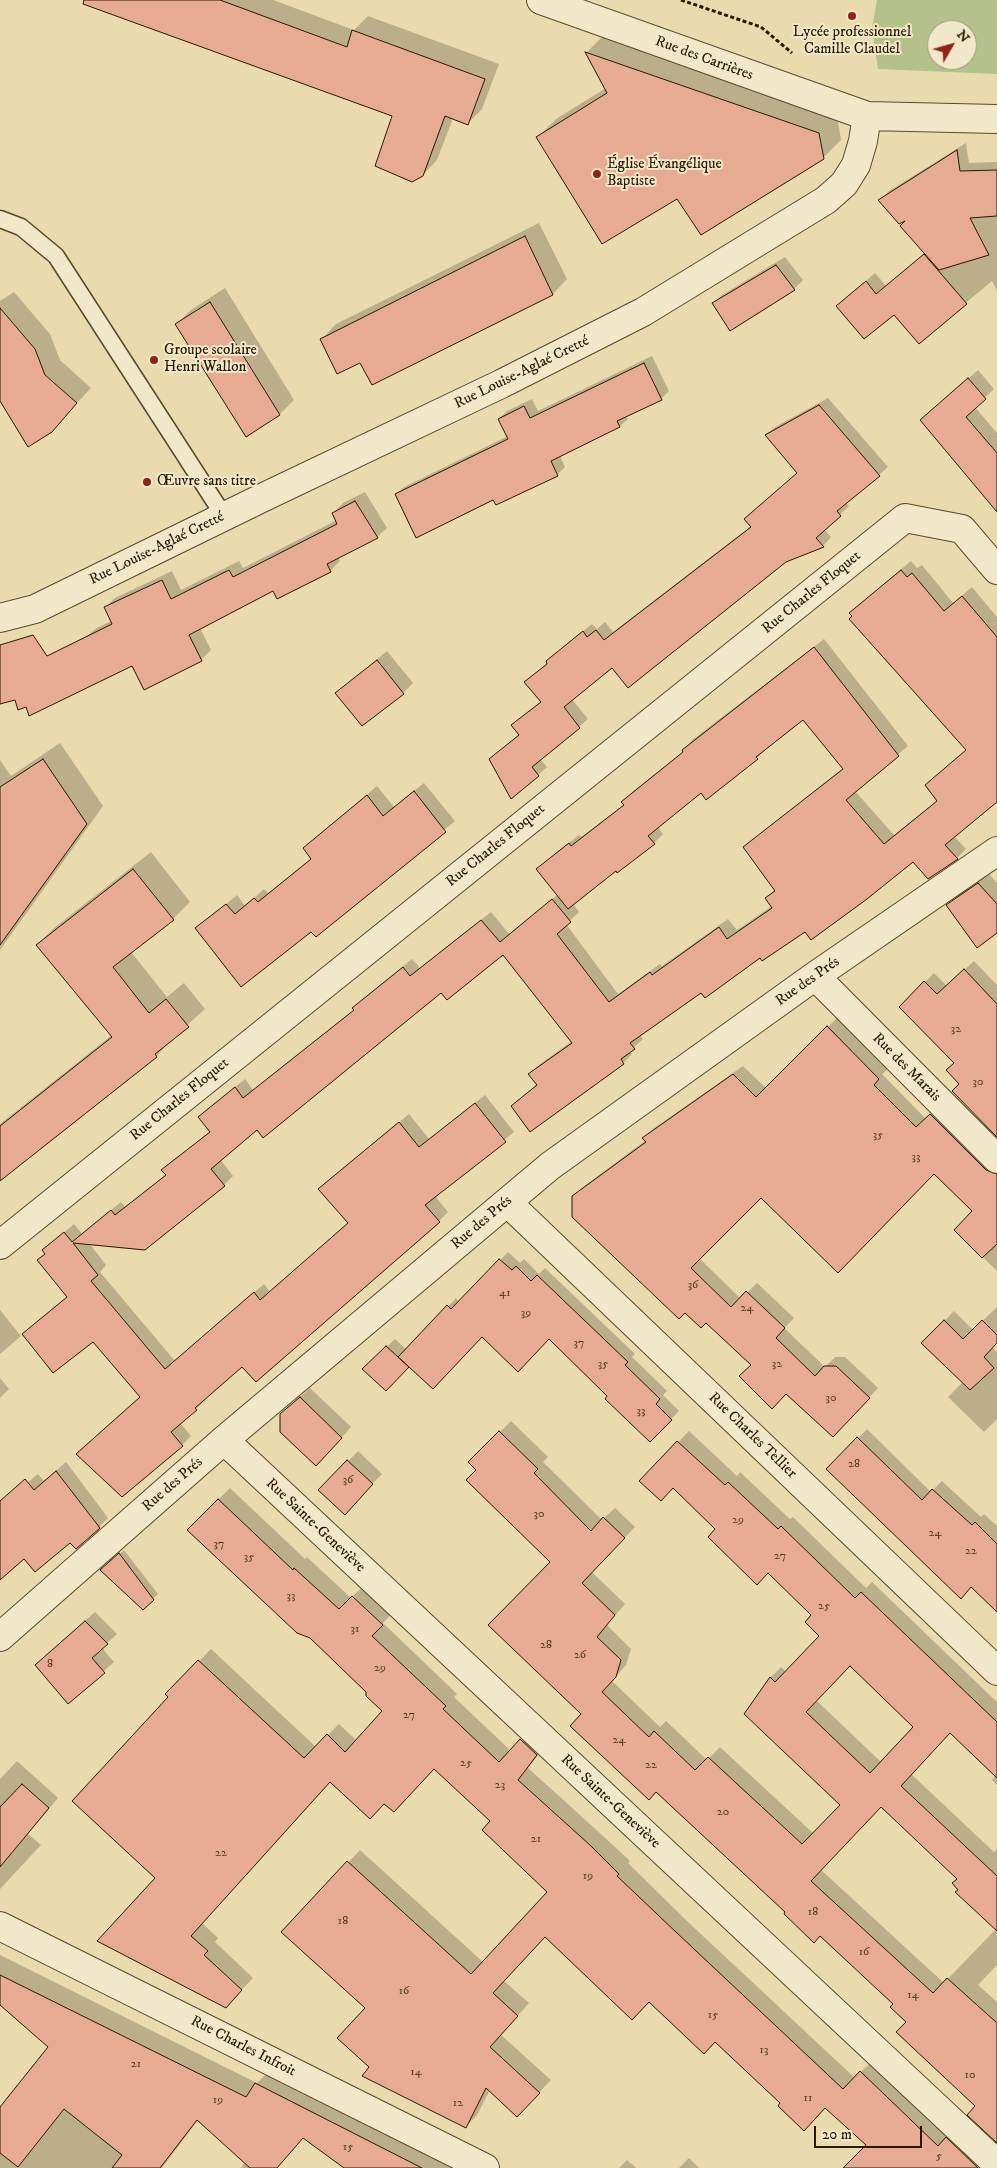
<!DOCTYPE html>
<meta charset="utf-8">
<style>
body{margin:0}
#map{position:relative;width:997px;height:2168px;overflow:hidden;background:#e9dbad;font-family:"IM FELL DW Pica",serif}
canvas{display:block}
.north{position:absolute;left:927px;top:20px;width:50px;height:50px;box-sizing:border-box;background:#f1e8ca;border:1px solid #a1957a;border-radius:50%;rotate:52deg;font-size:14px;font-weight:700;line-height:20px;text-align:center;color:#281801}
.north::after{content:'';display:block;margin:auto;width:18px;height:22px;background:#8f2418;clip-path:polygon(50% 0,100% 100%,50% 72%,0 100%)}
.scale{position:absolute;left:814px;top:2126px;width:108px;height:22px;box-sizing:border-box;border:2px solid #281801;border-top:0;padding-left:6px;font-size:15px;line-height:18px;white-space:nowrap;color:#281801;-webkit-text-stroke:4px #f1e8ca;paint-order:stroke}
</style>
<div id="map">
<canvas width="997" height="2168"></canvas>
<div class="north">N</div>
<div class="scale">20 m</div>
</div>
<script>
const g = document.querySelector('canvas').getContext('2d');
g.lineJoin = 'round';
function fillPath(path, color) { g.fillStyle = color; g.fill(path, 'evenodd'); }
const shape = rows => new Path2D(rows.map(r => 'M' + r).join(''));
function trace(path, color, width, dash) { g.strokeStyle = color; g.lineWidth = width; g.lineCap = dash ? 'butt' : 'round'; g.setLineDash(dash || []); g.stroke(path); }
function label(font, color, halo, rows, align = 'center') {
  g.font = font + ' "IM FELL DW Pica",serif'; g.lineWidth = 4; g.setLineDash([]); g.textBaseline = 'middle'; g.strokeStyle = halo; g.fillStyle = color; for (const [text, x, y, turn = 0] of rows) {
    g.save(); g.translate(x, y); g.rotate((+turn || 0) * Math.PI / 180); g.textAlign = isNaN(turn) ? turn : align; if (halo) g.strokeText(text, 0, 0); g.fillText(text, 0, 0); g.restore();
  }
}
fillPath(shape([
 [877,0,997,0,997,74,878,69,872,28],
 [937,30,967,30,967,60,937,60]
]), '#b4c18b');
fillPath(shape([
 [110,0,273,0,354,30,368,16,499,64,482,109,468,123,453,118,437,160,423,175,394,115],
 [604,35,837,115,841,140,823,158,678,197,538,137,556,119,606,88,586,53],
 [966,143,969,163,997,162,997,291,992,281,919,342,894,313,847,297,875,273,886,286,925,253,910,217,880,200,889,191],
 [539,223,567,279,553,294,372,383,361,361,322,339,336,324],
 [785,257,803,280,794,289,730,329,713,303,722,295],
 [225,288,294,400,280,414,247,435,177,324,191,310],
 [14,292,50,334,60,360,91,388,51,431,0,399,0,301],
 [652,356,669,391,661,399,626,416,628,419,620,426,560,456,565,467,557,475,494,499,396,494,404,487,508,436,499,419,507,411,532,399,538,411],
 [978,370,994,389,975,407,997,433,997,510,921,420],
 [828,398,888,467,846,503,849,506,824,529,831,537,823,546,786,561,613,666,572,699,588,719,540,759,547,767,538,775,490,759,520,734,513,725,541,701,535,674,548,663,547,661,556,653,592,624,597,629,605,622,613,632,751,526,798,473,766,435,775,427],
 [365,492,387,528,377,537,338,557,340,561,330,571,274,589,200,628,211,650,201,660,132,665,85,638,95,629,111,621,105,608,115,598,172,571,181,590,239,561,243,568,337,520,333,513,343,503],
 [911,561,917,568,922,565,953,603,972,587,997,617,997,800,954,836,966,849,957,858,913,860,806,930,701,991,640,1035,643,1039,630,1051,632,1054,623,1063,512,1106,537,1084,530,1074,539,1065,572,1041,504,953,442,991,257,1128,220,1159,233,1176,224,1185,89,1243,106,1265,100,1272,175,1361,264,1284,270,1292,349,1223,319,1189,409,1114,429,1139,485,1095,514,1132,435,1196,448,1212,439,1221,243,1365,204,1399,206,1400,180,1423,191,1436,182,1445,86,1445,141,1396,93,1340,23,1334,68,1296,44,1250,74,1224,82,1234,121,1202,125,1207,167,1174,163,1170,172,1161,211,1131,200,1117,209,1108,245,1079,253,1090,355,1009,363,999,412,959,420,968,491,912,509,934,558,894,538,869,547,860,579,835,581,837,625,804,623,802,632,792,684,751,692,740,824,639,908,746,855,791,894,835,938,800,967,749,860,604],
 [803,718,843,768,745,847,775,889,766,898,772,906,737,930,728,919,662,966,660,964,618,994,566,924,579,912,573,904,616,870,654,843,663,834,658,827,702,792,757,758,766,749,765,748],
 [387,651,413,683,403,693,337,693],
 [60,743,103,806,0,950,0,760,11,776],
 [424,783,455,821,316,935,312,930,197,928,237,895,245,906,264,889,268,893,312,858,314,839,377,786,394,807],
 [151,852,190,902,173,919,131,952,167,997,184,983,205,1009,173,1038,157,1056,0,1180,0,1124,112,1035,37,945,54,928],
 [989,874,997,883,997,932,948,905,958,895],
 [974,961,997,985,997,1135,961,1084,956,1063,900,1007,934,973,947,986],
 [837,1018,888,1069,882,1074,926,1119,940,1105,997,1162,997,1271,955,1230,974,1211,934,1172,761,1196,699,1258,741,1299,757,1283,794,1318,784,1328,825,1367,835,1357,845,1357,878,1388,833,1435,752,1365,573,1197,583,1187,646,1140,644,1138,653,1129,743,1066,766,1088],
 [508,1252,520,1263,524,1259,539,1274,545,1268,635,1354,632,1357,667,1391,663,1395,679,1411,650,1440,609,1396,549,1338,482,1336,409,1365,364,1369,395,1339,407,1350,456,1298,459,1302],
 [997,1307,997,1342,992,1347,997,1352,997,1419,984,1432,948,1397,963,1382,923,1343,954,1311,973,1330],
 [0,1310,21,1336,0,1354],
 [0,1378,9,1389,0,1398],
 [310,1388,351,1427,326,1455,281,1414],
 [511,1421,548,1457,543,1462,602,1520,615,1508,635,1527,592,1572,625,1604,607,1625,631,1649,626,1665,612,1681,660,1727,666,1721,707,1760,720,1747,814,1834,841,1804,770,1678,781,1667,786,1672,821,1636,813,1615,768,1572,717,1529,673,1487,641,1481,689,1431,737,1476,740,1472,790,1519,793,1517,866,1588,872,1582,997,1702,997,1785,992,1780,996,1775,950,1732,911,1774,994,1852,997,1849,997,1965,978,1985,997,2002,997,2124,907,2022,895,2004,820,1935,786,1912,583,1713,552,1562,470,1462],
 [850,1664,915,1727,881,1762,816,1700],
 [881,1805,958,1879,959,1890,996,1929,944,1983,820,1869],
 [867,1429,931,1492,942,1481,981,1517,984,1514,997,1526,997,1610,971,1586,828,1469],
 [358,1451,382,1474,354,1503,320,1490],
 [66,1462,108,1518,99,1527,70,1541,25,1558,0,1579,0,1506,38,1474,44,1481],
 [230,1488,305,1559,307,1557,351,1598,364,1585,393,1612,383,1623,457,1694,454,1697,511,1751,533,1728,548,1742,528,1768,602,1835,630,1861,628,1863,688,1922,855,2078,873,2060,987,2168,866,2168,867,2145,826,2106,782,2103,715,2040,546,1936,504,1981,529,2003,501,2035,551,2080,529,2103,490,2090,477,2115,466,2127,371,2067,366,2008,283,1932,360,1850,483,1962,549,1892,492,1821,435,1767,385,1803,331,1781,202,1923,218,1938,215,1942,253,1978,226,2006,157,1878,169,1696,167,1694,211,1649,316,1747,339,1724,357,1741,383,1711,367,1692,310,1637,189,1529],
 [124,1550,158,1594,143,1608,106,1566],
 [95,1612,117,1634,102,1648,114,1662,68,1703,46,1655],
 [17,1761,58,1798,28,1834,41,1845,0,1889,0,1779],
 [0,1955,257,2083,269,2071,457,2168,347,2168,303,2138,277,2168,241,2168,245,2162,198,2120,162,2168,0,2168,0,2109,50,2047,0,2003],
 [689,2158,699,2168,679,2168],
 [627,2160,636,2168,619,2168]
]), '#0003');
const building = shape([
 [84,0,220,0,347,47,352,30,485,79,468,125,445,116,423,176,412,182,375,166,392,116,83,4,84,0],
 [585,52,819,133,824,159,701,235,677,199,602,244,536,137,607,93,585,52],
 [957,150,960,171,997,170,997,216,970,218,989,255,939,270,900,226,905,221,899,224,878,200,957,150],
 [525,236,553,295,372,385,360,363,337,374,320,339,525,236],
 [924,254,967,304,919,344,894,315,864,339,836,306,866,281,876,294,924,254],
 [776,265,795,290,730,331,712,303,776,265],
 [210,302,280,415,246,437,175,324,210,302],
 [0,308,35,349,45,375,77,403,52,432,28,447,0,401,0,308],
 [644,363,662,400,617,421,620,427,551,461,558,476,496,505,493,500,416,538,395,494,508,439,498,419,524,406,530,418,644,363],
 [968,378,986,399,966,417,997,453,997,512,920,420,968,378],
 [819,405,880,476,837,511,841,516,816,538,824,547,786,562,628,688,612,668,564,707,580,728,532,767,539,776,511,799,489,759,519,735,511,725,541,702,524,682,547,664,546,661,583,631,587,637,596,630,604,640,751,527,744,519,797,473,765,435,819,405],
 [355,501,378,538,327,564,331,572,277,599,273,591,189,635,202,661,144,690,132,666,29,716,26,707,18,710,15,700,0,704,0,645,33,635,47,656,112,624,104,607,162,580,171,599,229,570,233,577,337,524,332,513,355,501],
 [901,570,907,577,912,573,944,611,962,596,997,637,997,802,945,845,958,859,928,879,913,862,867,899,811,940,805,932,762,961,760,958,705,998,701,993,630,1043,635,1049,621,1059,624,1064,530,1132,511,1106,537,1085,528,1074,572,1043,503,955,447,1000,441,993,263,1138,257,1130,211,1169,225,1186,145,1250,73,1243,98,1275,91,1281,165,1369,254,1292,260,1300,348,1223,318,1189,399,1122,419,1147,475,1103,506,1142,425,1205,440,1222,256,1382,242,1367,195,1408,197,1410,171,1432,183,1446,122,1497,76,1454,140,1397,93,1342,53,1373,22,1334,67,1297,37,1260,45,1254,42,1250,64,1232,72,1242,111,1210,115,1215,166,1175,161,1170,210,1132,198,1117,235,1087,243,1098,354,1010,352,1008,403,967,410,976,481,920,500,942,552,899,571,922,557,934,609,1002,650,972,652,975,719,927,727,939,772,908,765,898,775,891,743,847,843,769,803,720,756,757,758,759,706,800,701,793,648,836,655,844,617,873,616,871,568,909,536,869,569,843,571,846,624,805,621,802,683,752,682,750,814,647,899,756,846,800,884,844,937,801,925,785,966,750,849,619,852,616,849,613,901,570],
 [377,660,404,694,362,726,335,693,377,660],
 [43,759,87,824,0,945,0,787,43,759],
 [414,791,446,832,316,937,311,932,241,987,195,928,226,904,235,914,254,898,258,902,311,859,303,848,367,795,383,816,414,791],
 [133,869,174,920,113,967,149,1013,166,999,189,1027,155,1054,157,1057,0,1181,0,1126,112,1037,36,945,133,869],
 [978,883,997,904,997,933,977,948,946,905,978,883],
 [964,969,997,1004,997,1137,952,1091,959,1084,946,1070,954,1063,899,1007,924,981,937,994,964,969],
 [827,1026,879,1079,874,1085,916,1127,930,1114,986,1170,997,1174,997,1244,982,1258,954,1230,972,1211,934,1174,838,1273,761,1198,691,1268,731,1307,746,1291,785,1328,776,1338,815,1376,824,1366,836,1366,870,1398,833,1437,786,1394,772,1409,739,1376,751,1365,706,1323,701,1328,685,1313,679,1319,572,1217,572,1196,646,1142,642,1138,733,1074,756,1097,827,1026],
 [499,1259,512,1270,516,1266,531,1281,537,1275,628,1362,625,1365,660,1399,656,1404,672,1420,650,1442,605,1399,607,1396,549,1339,518,1372,482,1337,433,1389,398,1357,447,1305,451,1309,499,1259],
 [944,1320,963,1339,982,1320,997,1335,997,1343,984,1357,994,1368,970,1390,921,1343,944,1320],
 [386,1346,409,1367,386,1391,362,1369,386,1346],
 [300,1397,342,1438,316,1466,280,1432,280,1414,300,1397],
 [499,1431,538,1469,534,1473,591,1531,603,1517,625,1538,582,1583,615,1615,597,1637,621,1660,616,1677,602,1692,649,1737,654,1731,695,1770,708,1757,802,1844,840,1805,744,1714,770,1677,775,1682,819,1636,805,1622,811,1615,768,1573,757,1585,708,1537,715,1529,673,1488,661,1501,639,1481,677,1441,725,1485,728,1482,778,1529,781,1526,855,1598,861,1592,997,1722,997,1778,950,1733,901,1786,997,1876,997,1931,955,1892,958,1890,952,1883,957,1879,881,1807,811,1881,933,1993,947,1978,997,2023,997,2143,967,2115,975,2106,896,2032,906,2022,890,2007,893,2004,820,1936,814,1943,784,1914,785,1912,656,1792,649,1800,570,1726,581,1714,488,1625,550,1562,466,1480,476,1470,468,1462,499,1431],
 [850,1666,913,1727,870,1773,806,1712,850,1666],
 [857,1437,922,1500,932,1489,972,1525,975,1522,997,1544,997,1612,971,1587,961,1599,826,1469,857,1437],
 [347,1460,373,1484,345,1515,318,1490,347,1460],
 [56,1471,100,1528,76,1549,70,1543,35,1572,24,1559,0,1580,0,1501,25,1479,34,1490,56,1471],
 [218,1499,293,1570,294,1568,339,1609,352,1596,383,1625,372,1636,446,1706,443,1709,499,1762,520,1739,537,1755,518,1780,591,1846,619,1874,617,1876,677,1933,843,2089,860,2071,938,2146,946,2137,978,2168,843,2168,866,2145,825,2108,804,2131,778,2106,780,2103,715,2042,704,2054,649,2002,632,2020,545,1937,493,1993,518,2016,490,2047,540,2093,517,2117,486,2088,466,2128,362,2076,369,2067,337,2038,365,2008,281,1932,347,1861,471,1974,547,1892,482,1830,490,1821,434,1769,394,1812,384,1804,370,1819,330,1782,191,1936,208,1951,204,1955,242,1990,226,2008,97,1941,155,1878,72,1801,168,1697,165,1694,198,1660,304,1758,327,1734,345,1752,382,1711,366,1696,366,1692,310,1638,297,1633,187,1530,218,1499],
 [119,1553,154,1600,143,1610,100,1570,119,1553],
 [85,1621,108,1644,92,1658,105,1673,68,1704,35,1665,85,1621],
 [22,1784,49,1808,0,1867,0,1807,22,1784],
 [0,1975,246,2097,255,2083,422,2168,344,2168,303,2138,277,2168,250,2168,197,2120,160,2168,112,2168,122,2155,64,2109,18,2167,0,2153,0,2107,48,2047,0,2005,0,1975]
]);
fillPath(building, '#e7aa92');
trace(building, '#281801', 1);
const lane = shape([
 [0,219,21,227,56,256,224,516]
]);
const street = shape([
 [541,0,867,116,997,119],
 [0,618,35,609,266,496,501,384,643,312,826,200,844,184,856,165,863,141,867,116],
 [815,976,997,1159],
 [507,1202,997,1671],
 [0,1245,905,518,962,529,997,570],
 [224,1440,997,2164],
 [0,1637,224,1440,550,1166,815,976,997,851],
 [0,1926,485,2168]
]);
trace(lane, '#58492c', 19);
trace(street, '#58492c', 30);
trace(shape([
 [681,0,761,27,792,53]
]), '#281801', 3, [4, 2.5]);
trace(lane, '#f1e8ca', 16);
trace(street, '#f1e8ca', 28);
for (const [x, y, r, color] of [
 [852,16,5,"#8f2418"],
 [597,174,5,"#8f2418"],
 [154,360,5,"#8f2418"],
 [147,482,5,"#8f2418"]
]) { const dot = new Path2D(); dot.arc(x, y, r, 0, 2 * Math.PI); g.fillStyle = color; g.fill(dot); trace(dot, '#f1e8ca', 2); }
label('12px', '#583c25', null, [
 ["32",956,1030],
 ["30",978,1083],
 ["35",878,1136],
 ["33",916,1158],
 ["36",693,1286],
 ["41",505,1294],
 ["24",747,1309],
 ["39",526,1314],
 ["37",579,1344],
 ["35",603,1365],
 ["32",777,1365],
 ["30",831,1399],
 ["33",641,1412],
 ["28",854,1465],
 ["36",348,1481],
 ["30",539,1515],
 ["29",738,1521],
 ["24",935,1534],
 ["37",219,1545],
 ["22",971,1552],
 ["27",780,1557],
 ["35",249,1558],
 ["33",291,1597],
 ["25",824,1607],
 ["31",355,1630],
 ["28",546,1646],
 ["26",580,1656],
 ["8",50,1665],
 ["29",380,1669],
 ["27",409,1716],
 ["24",619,1741],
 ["25",466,1764],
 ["22",651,1766],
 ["23",500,1786],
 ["20",723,1813],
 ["21",536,1840],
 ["22",221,1854],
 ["19",588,1877],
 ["18",813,1913],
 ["18",343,1922],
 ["16",864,1953],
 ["16",404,1992],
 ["14",913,1996],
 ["15",713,2016],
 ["13",764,2051],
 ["21",136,2065],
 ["14",416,2073],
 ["10",970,2076],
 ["11",808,2099],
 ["19",218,2101],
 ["12",458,2104],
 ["15",348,2148],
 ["5",939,2157]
]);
label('15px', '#281801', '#f1e8ca', [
 ["Lycée professionnel",852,33,"center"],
 ["Camille Claudel",852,50,"center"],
 ["Église Évangélique",607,165],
 ["Baptiste",607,182],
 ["Groupe scolaire",164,351],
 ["Henri Wallon",164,368],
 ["Œuvre sans titre",157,482]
], 'left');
label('15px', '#281801', '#f1e8ca', [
 ["Rue des Carrières",704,59,20],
 ["Rue Louise-Aglaé Cretté",522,373,-26],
 ["Rue Louise-Aglaé Cretté",157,549,-26],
 ["Rue Charles Floquet",812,593,-39],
 ["Rue Charles Floquet",496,846,-39],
 ["Rue des Prés",808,982,-35],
 ["Rue des Marais",906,1068,45],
 ["Rue Charles Floquet",180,1100,-39],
 ["Rue des Prés",482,1223,-40],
 ["Rue Charles Tellier",752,1436,44],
 ["Rue des Prés",173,1485,-41],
 ["Rue Sainte-Geneviève",315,1526,43],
 ["Rue Sainte-Geneviève",610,1802,43],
 ["Rue Charles Infroit",243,2047,27]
]);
</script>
